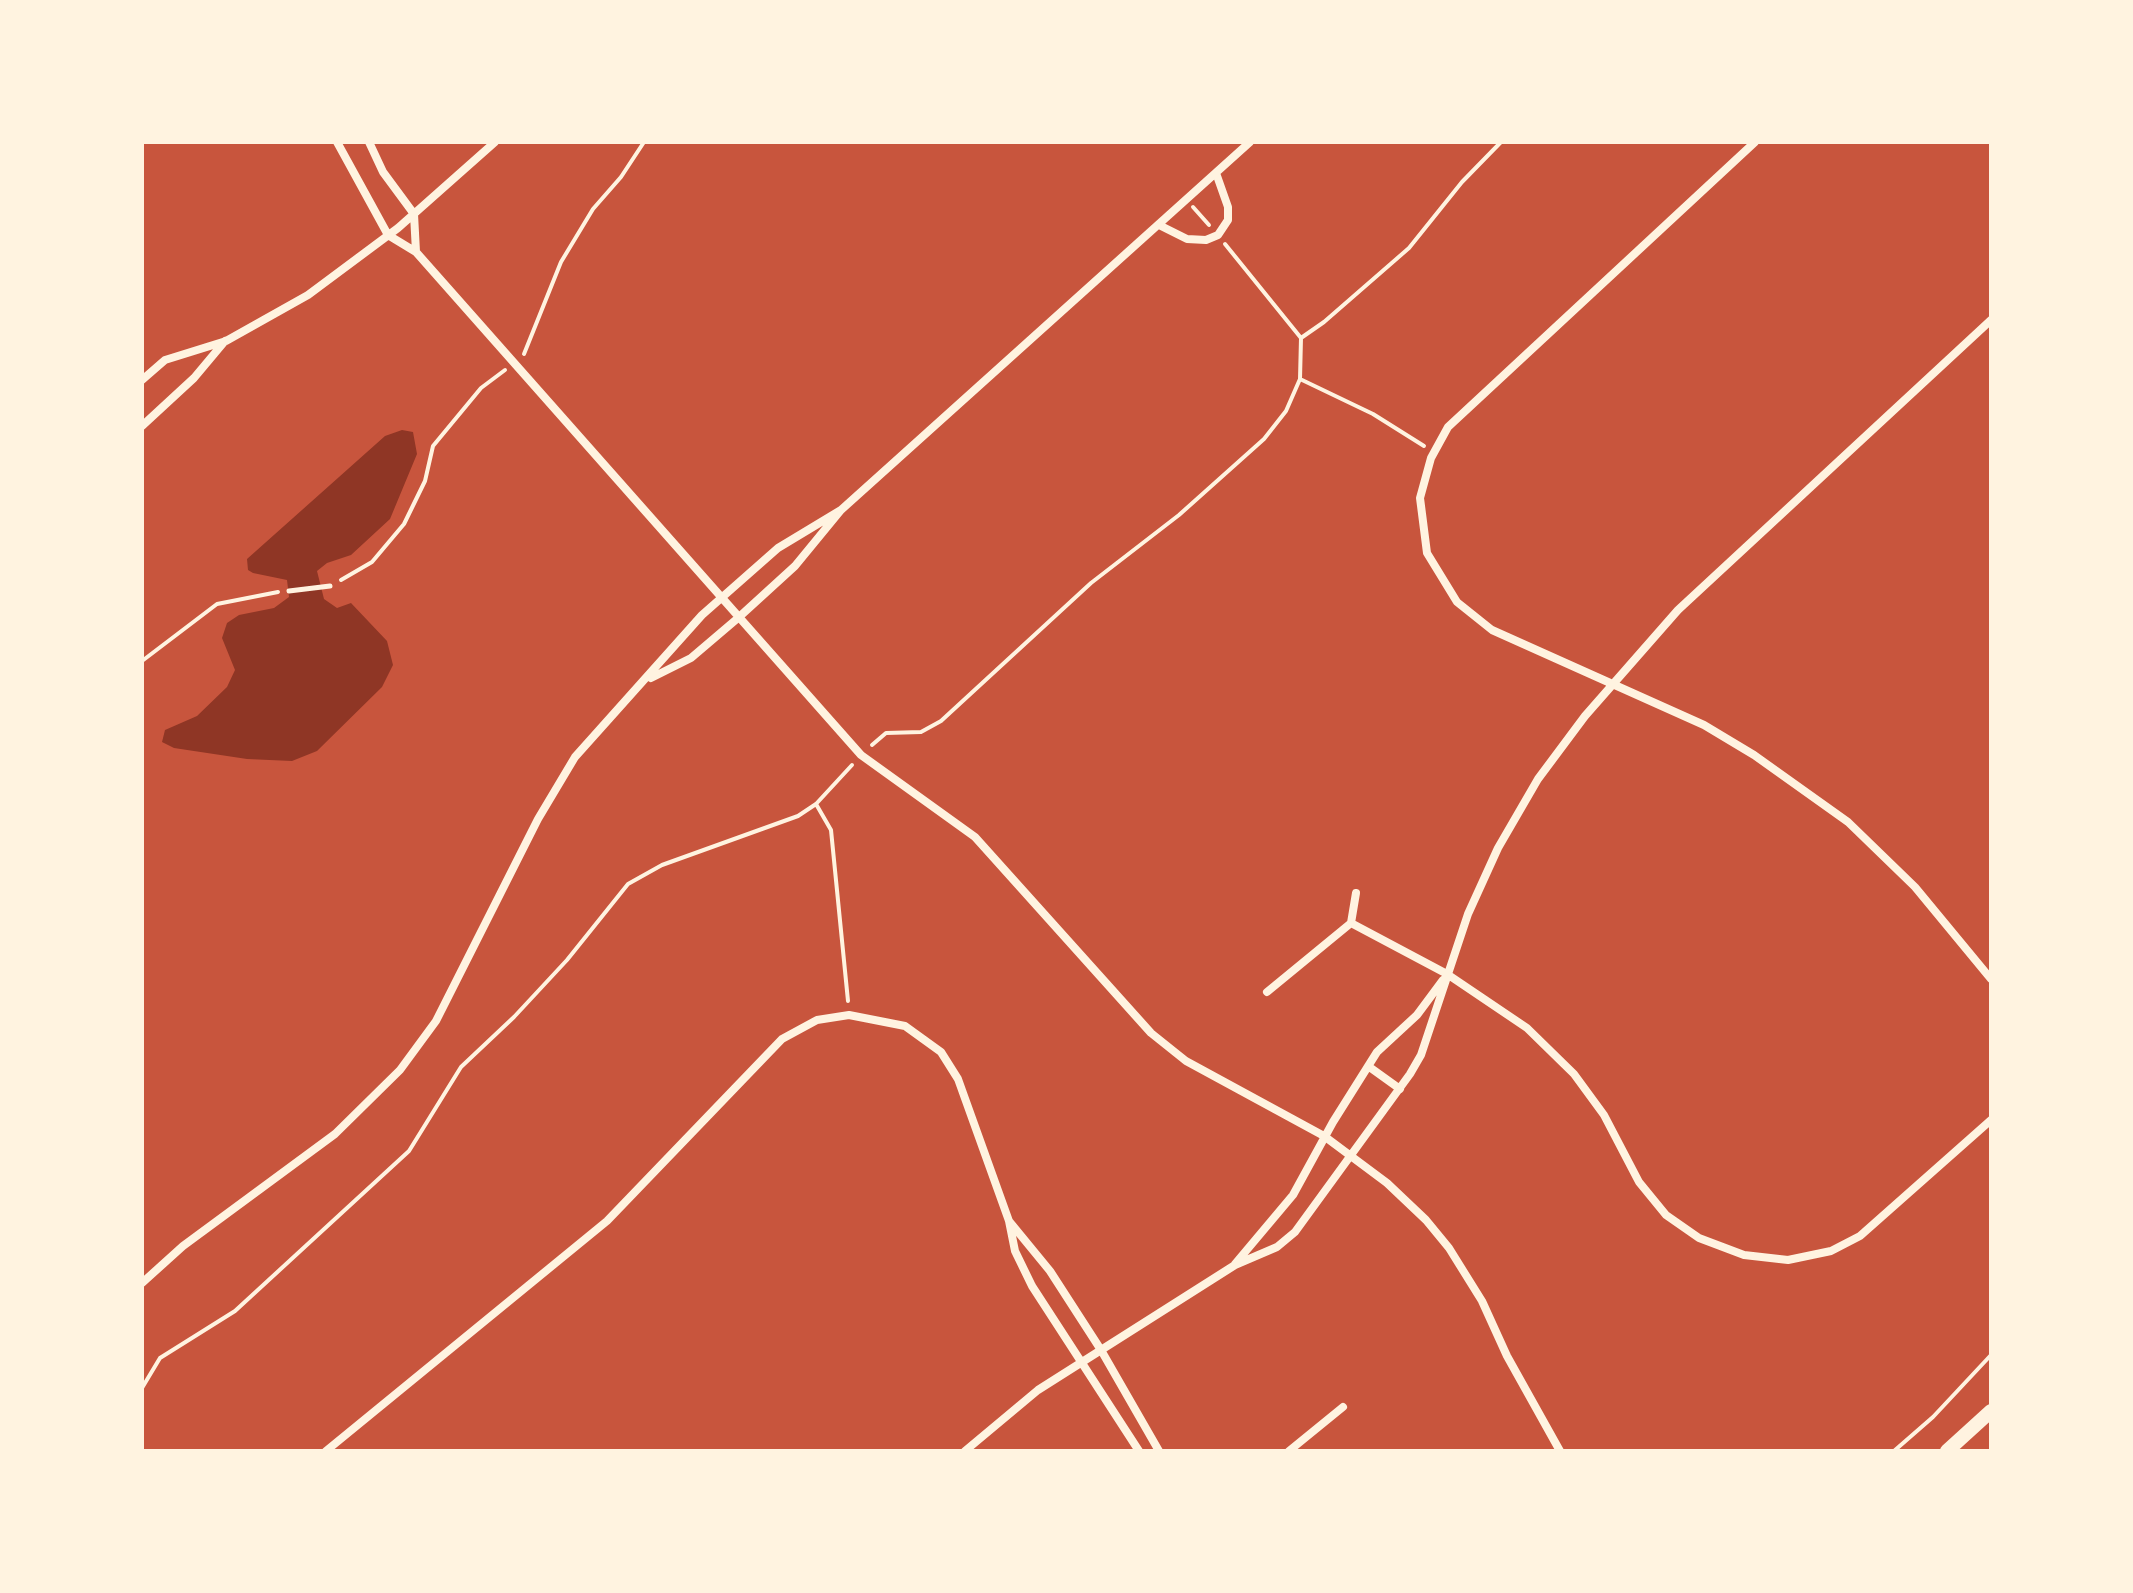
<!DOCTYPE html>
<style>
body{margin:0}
#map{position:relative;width:2133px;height:1593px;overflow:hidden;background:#c8553d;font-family:Karla,sans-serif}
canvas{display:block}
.frame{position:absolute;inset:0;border:144px solid #fff3e0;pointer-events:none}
</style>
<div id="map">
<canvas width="2133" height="1593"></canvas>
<div class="frame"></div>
</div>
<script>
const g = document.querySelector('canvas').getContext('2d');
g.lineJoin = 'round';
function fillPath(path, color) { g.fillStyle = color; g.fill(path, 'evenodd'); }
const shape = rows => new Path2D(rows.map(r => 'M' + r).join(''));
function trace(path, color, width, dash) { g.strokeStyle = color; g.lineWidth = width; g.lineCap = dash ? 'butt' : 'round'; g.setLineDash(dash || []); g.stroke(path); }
fillPath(shape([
 [402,430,413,432,417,454,390,519,351,555,327,563,317,571,324,599,337,608,351,603,387,641,393,665,382,687,317,751,292,761,247,759,174,748,162,742,165,730,197,716,227,687,235,670,222,638,227,623,239,615,274,608,289,597,287,580,253,573,248,570,247,559,385,436]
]), '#8f3625');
trace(shape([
 [1193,207,1209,225],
 [1301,338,1324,322,1409,248,1462,182,1501,142],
 [524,354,561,262,593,209,621,177,644,142],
 [1300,379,1373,414,1424,446],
 [341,580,372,562,404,524,425,481,433,446,481,388,505,370],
 [142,661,217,604,278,592],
 [872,745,886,733,921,732,941,721,1091,583,1179,515,1264,439,1286,411,1300,379,1301,338,1225,244],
 [816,804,831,830,848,1001],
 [142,1388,160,1358,235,1311,409,1151,461,1067,514,1017,567,960,628,884,662,865,798,816,816,804,852,765],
 [1894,1451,1933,1417,1991,1355]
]), '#fff3e0', 4);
trace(shape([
 [289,591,330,586]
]), '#fff3e0', 5);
trace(shape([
 [337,142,388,235,416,252,861,755,975,837,1151,1033,1186,1061,1324,1136,1387,1183,1426,1220,1449,1248,1482,1301,1507,1356,1560,1451],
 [369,142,383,172,414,214,416,252],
 [1755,142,1448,427,1431,458,1420,498,1427,553,1457,602,1492,630,1704,725,1754,755,1848,822,1915,887,1991,979],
 [1159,225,1187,239,1206,240,1218,235,1228,220,1228,207,1216,173],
 [142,380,165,360,226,341,308,295,398,228,495,142],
 [142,426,194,378,225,341],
 [651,678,691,658,738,618,795,566,841,510,1250,142],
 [1351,923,1356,893],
 [1267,992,1351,923,1447,974,1527,1028,1574,1074,1604,1115,1639,1182,1666,1215,1699,1238,1744,1255,1788,1260,1831,1251,1860,1236,1991,1120],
 [1368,1066,1400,1089],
 [1009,1221,1015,1251,1032,1286,1139,1451],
 [1235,1264,1293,1195,1333,1122,1377,1052,1417,1015,1443,980],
 [142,1283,183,1246,335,1134,400,1070,436,1021,538,819,575,757,702,615,778,548,841,510],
 [326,1451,607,1221,782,1039,817,1020,849,1015,905,1026,941,1052,958,1079,1009,1221,1050,1271,1101,1350,1159,1451],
 [965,1451,1038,1390,1235,1265,1277,1247,1295,1232,1410,1074,1421,1055,1468,914,1498,848,1538,779,1585,716,1678,610,1991,320],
 [1289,1451,1343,1407]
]), '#fff3e0', 8);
trace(shape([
 [1947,1451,1991,1411]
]), '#fff3e0', 14);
</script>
